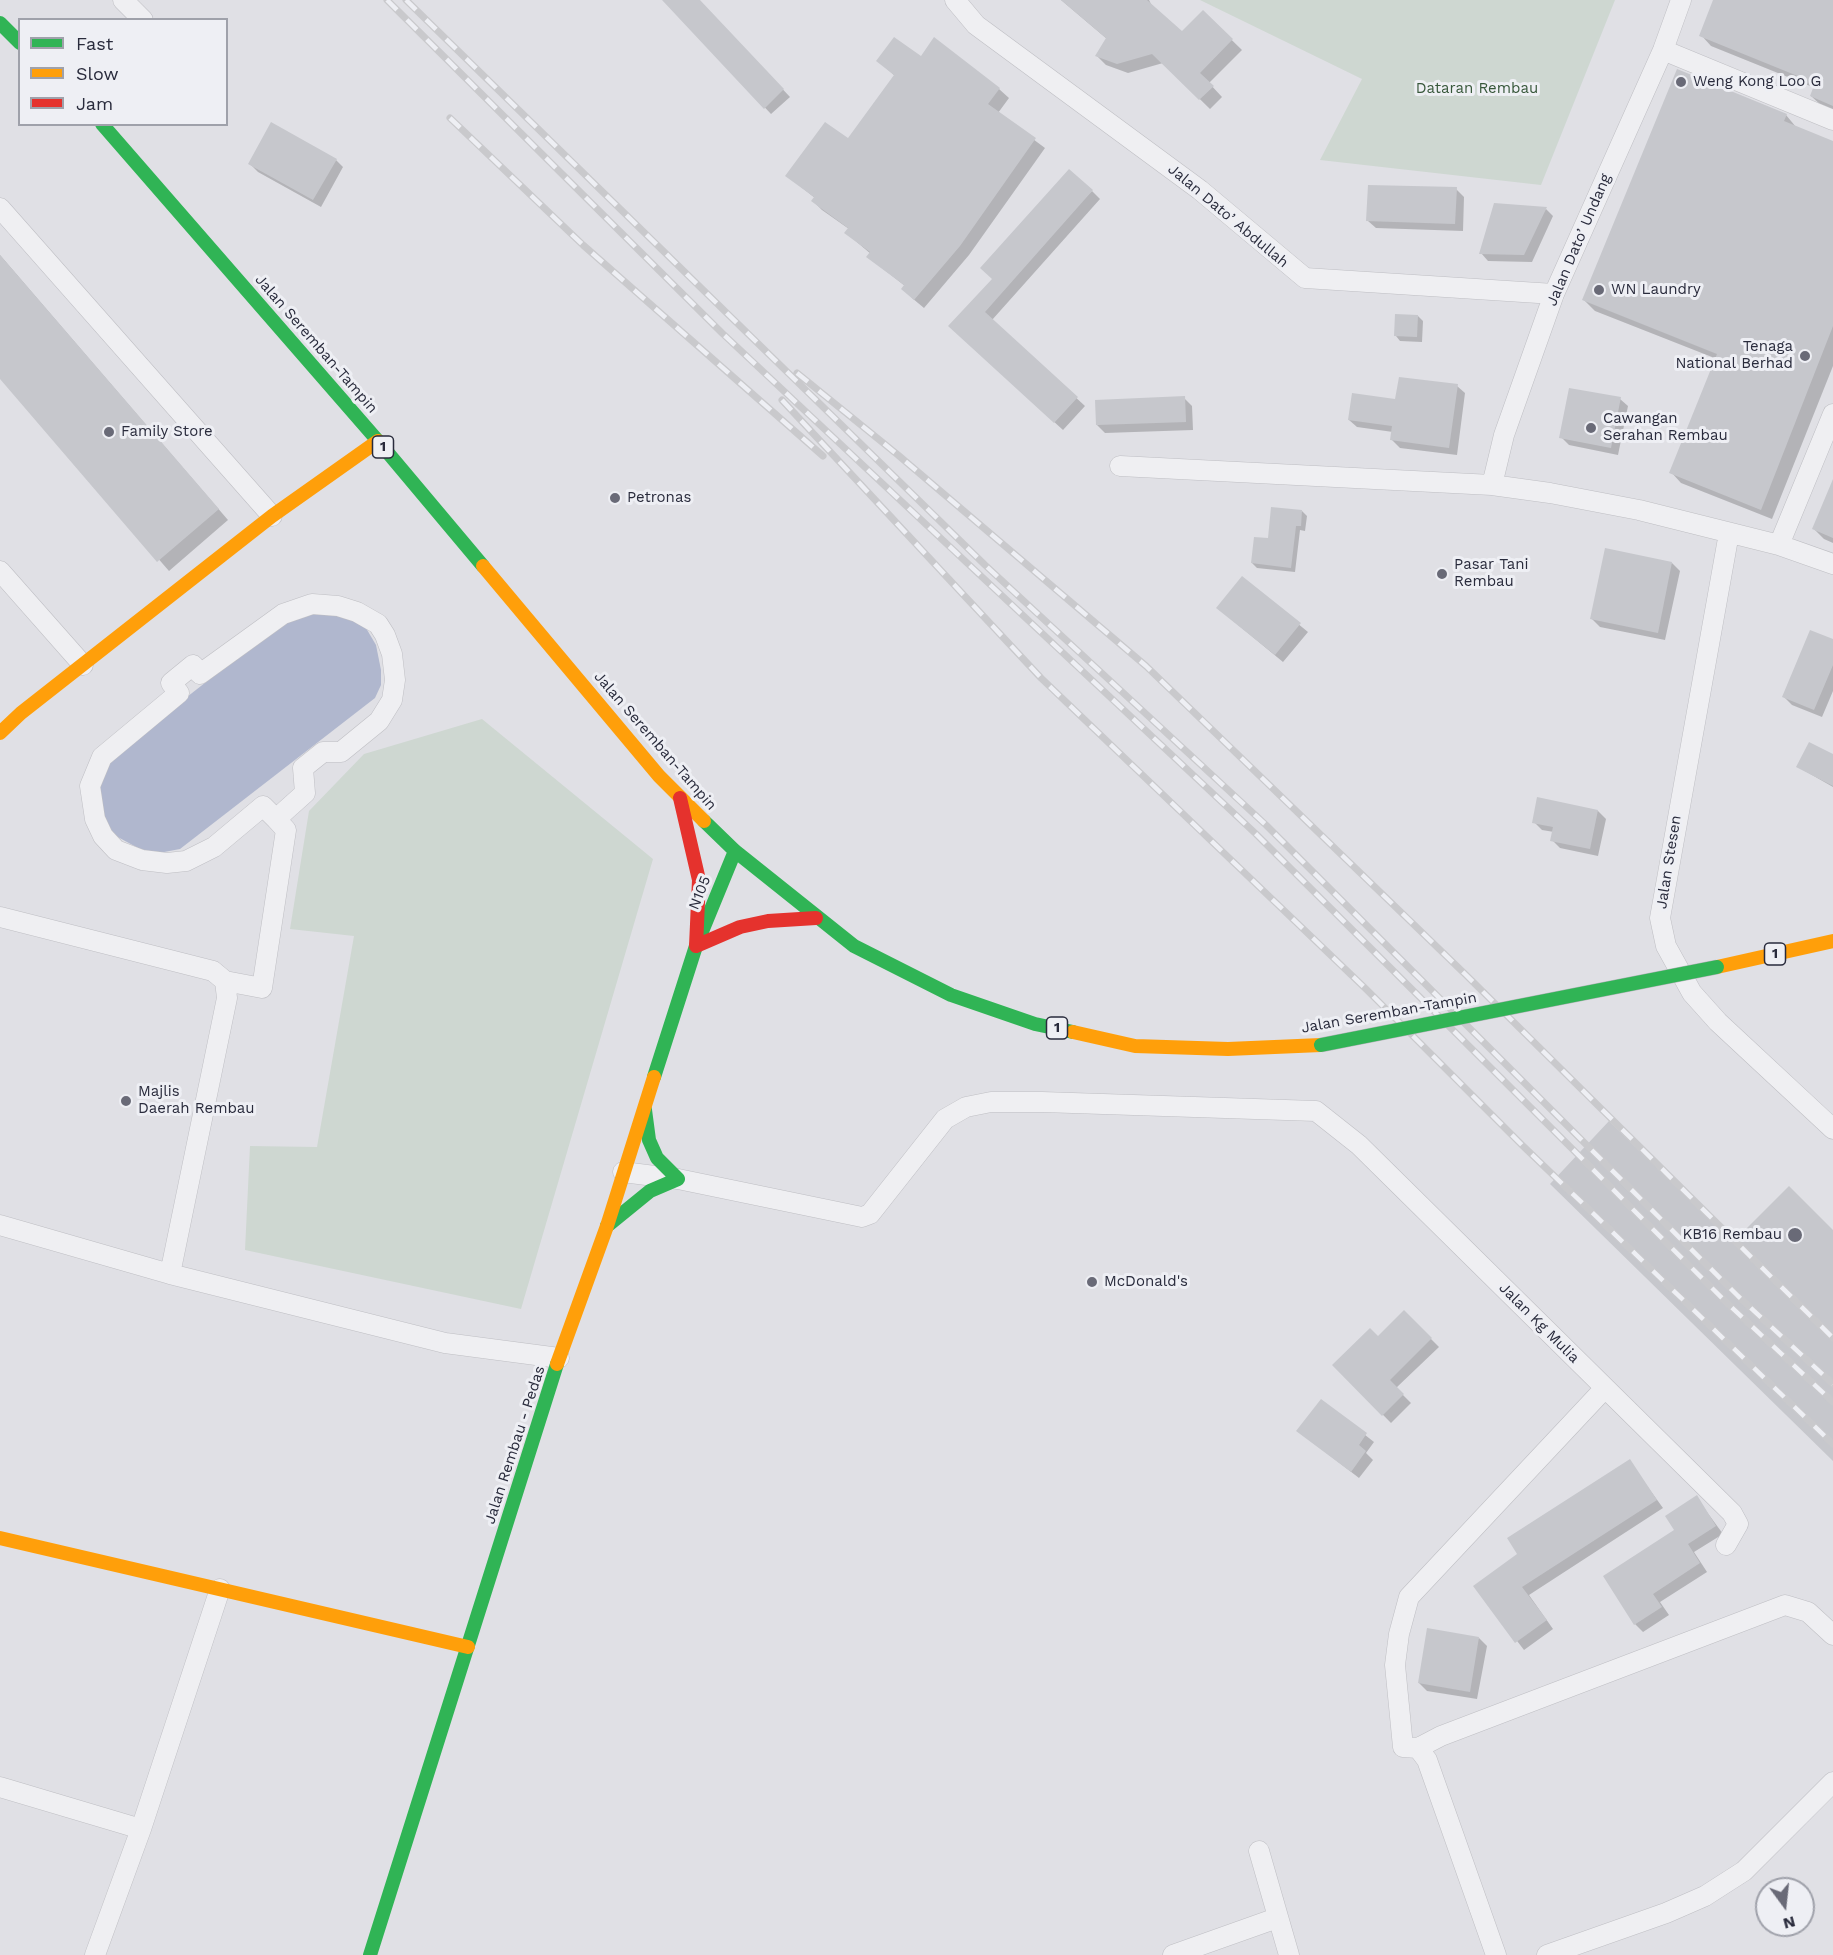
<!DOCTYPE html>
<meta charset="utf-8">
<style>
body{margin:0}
#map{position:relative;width:1833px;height:1955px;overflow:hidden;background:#e0e0e5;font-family:"Work Sans",sans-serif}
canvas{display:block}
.legend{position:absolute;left:18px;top:18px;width:210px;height:108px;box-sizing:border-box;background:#eeeff4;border:2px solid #9fa1aa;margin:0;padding:8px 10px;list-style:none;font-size:18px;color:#292b3c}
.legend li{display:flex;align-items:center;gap:12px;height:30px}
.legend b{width:30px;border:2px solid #9fa1aa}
.north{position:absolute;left:1755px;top:1877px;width:60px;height:60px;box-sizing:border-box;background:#eeeff4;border:2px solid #9fa1aa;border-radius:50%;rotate:165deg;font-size:16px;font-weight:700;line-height:24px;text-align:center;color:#292b3c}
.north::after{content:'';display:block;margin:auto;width:21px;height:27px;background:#696a77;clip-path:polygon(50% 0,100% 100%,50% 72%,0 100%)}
</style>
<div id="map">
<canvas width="1833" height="1955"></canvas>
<ul class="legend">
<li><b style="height:8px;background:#30b455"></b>Fast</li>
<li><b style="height:8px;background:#ff9f0a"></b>Slow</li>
<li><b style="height:8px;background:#e5322d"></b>Jam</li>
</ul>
<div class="north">N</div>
</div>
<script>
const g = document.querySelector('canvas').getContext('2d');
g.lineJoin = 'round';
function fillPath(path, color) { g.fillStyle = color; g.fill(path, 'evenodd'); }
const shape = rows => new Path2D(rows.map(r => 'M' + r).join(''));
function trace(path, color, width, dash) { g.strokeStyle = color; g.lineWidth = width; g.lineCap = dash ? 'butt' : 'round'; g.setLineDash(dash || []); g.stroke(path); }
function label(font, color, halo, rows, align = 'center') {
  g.font = font + ' "Work Sans",sans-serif'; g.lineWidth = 6; g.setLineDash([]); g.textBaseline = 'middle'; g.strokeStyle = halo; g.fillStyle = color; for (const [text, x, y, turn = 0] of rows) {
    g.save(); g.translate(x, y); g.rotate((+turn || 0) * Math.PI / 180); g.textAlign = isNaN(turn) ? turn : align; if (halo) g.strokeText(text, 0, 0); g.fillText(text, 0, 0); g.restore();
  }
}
fillPath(shape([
 [1200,0,1615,0,1541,185,1320,160,1362,79],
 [482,719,653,859,521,1309,245,1250,250,1146,317,1147,354,936,290,929,309,811,364,754]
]), '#ced7d1');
fillPath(shape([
 [304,611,349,614,366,628,376,645,381,670,381,685,375,698,180,849,159,853,140,849,114,835,105,823,98,781,108,759,285,620]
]), '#b0b7ce');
fillPath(shape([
 [664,0,699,0,790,97,771,114],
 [1061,0,1149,0,1152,6,1182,33,1203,12,1242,50,1209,83,1222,97,1210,109,1163,63,1128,73,1106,65,1097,56,1107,39],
 [1715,0,1833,0,1833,111,1822,106,1811,96,1815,88,1711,46,1701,35],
 [921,58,999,89,1009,98,998,113,1045,148,969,255,924,308,912,298,905,286,868,257,871,254,846,233,849,229,822,210,813,201,815,198,787,176,848,140,895,76,878,61],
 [1786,115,1796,127,1833,142,1833,366,1772,519,1681,483,1671,472,1717,359,1595,311,1584,300],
 [336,160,343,167,321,207,258,172,250,164],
 [1456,189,1464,197,1463,231,1376,228,1368,221],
 [1092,191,1100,199,992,320,1085,406,1063,430,958,334,994,279],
 [1546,209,1553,216,1532,262,1488,261,1481,253],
 [0,255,228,520,169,571,0,377],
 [1418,316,1423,321,1422,342,1400,341,1396,336],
 [1457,386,1465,393,1457,455,1400,448,1392,440,1393,432,1357,427,1349,420,1397,401],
 [1184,398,1192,406,1193,430,1105,433,1097,425],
 [1620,399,1628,406,1618,455,1569,445,1561,437],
 [1833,483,1833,543,1824,539,1814,529],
 [1302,511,1307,516,1305,531,1300,530,1295,572,1257,568,1252,563,1270,540],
 [1672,563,1680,571,1665,640,1600,627,1592,619],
 [1242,578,1308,632,1283,662,1226,615],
 [1833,641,1833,691,1822,717,1792,705,1784,697],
 [1833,756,1833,787,1798,767],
 [1598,811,1606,819,1598,856,1560,848,1552,840,1554,832,1542,830,1534,822],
 [1404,1312,1439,1347,1396,1388,1411,1403,1391,1423,1334,1365,1378,1338],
 [1322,1401,1374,1442,1366,1453,1373,1460,1359,1478,1298,1431],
 [1629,1461,1663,1508,1529,1595,1553,1629,1524,1650,1475,1586,1519,1555],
 [1696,1497,1723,1534,1694,1552,1707,1572,1660,1602,1669,1615,1643,1632,1635,1624,1676,1531],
 [1479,1638,1487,1646,1477,1699,1427,1691,1419,1683]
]), '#0003');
fillPath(shape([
 [662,0,700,0,784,89,764,109],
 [1061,0,1147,0,1182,31,1203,10,1233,39,1200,73,1214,86,1199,100,1152,54,1117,64,1095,56,1106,38],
 [1713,0,1833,0,1833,106,1810,96,1815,83,1699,36],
 [894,37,921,56,934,37,1000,88,988,104,1036,138,960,246,914,300,901,289,904,285,866,257,870,252,844,233,848,228,811,201,814,197,785,176,825,122,848,138,894,75,876,61],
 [1677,69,1787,114,1784,121,1833,141,1833,326,1761,510,1669,473,1717,354,1582,300],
 [271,122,337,159,313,200,248,164],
 [1069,169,1093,190,985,312,1078,397,1054,423,948,326,992,279,980,268],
 [1368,185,1457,187,1455,224,1366,221],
 [1494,203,1547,207,1524,255,1479,254],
 [0,255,219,509,157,562,0,379],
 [1395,314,1418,315,1417,337,1394,336],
 [1399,377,1458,384,1449,448,1390,440,1392,426,1348,420,1352,393,1395,399],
 [1569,388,1621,397,1611,448,1559,438],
 [1185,396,1186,422,1096,425,1095,400],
 [1833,479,1833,538,1812,529],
 [1271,507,1302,510,1301,526,1296,526,1291,568,1251,563,1254,537,1268,538],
 [1605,548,1672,562,1658,633,1590,619],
 [1242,576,1301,623,1275,655,1216,608],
 [1810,630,1833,639,1833,665,1814,710,1782,697],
 [1809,742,1833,754,1833,786,1796,767],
 [1537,797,1598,810,1590,849,1550,841,1553,827,1532,823],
 [1609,1121,1733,1242,1789,1186,1833,1230,1833,1461,1550,1184],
 [1404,1310,1432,1338,1390,1380,1404,1394,1382,1416,1332,1365,1370,1328,1378,1336],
 [1321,1399,1367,1433,1359,1445,1366,1451,1351,1472,1296,1431],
 [1630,1459,1657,1500,1522,1587,1547,1620,1515,1643,1473,1586,1517,1554,1507,1538],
 [1697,1495,1716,1526,1688,1544,1700,1563,1653,1594,1662,1607,1634,1625,1603,1576,1674,1530,1665,1516],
 [1427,1628,1479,1637,1470,1692,1418,1683]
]), '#c6c7cc');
const street = shape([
 [123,0,143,20],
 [955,0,976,25,1200,190,1305,278,1554,294],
 [1663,50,1833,120],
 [0,208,272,516],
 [1120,466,1492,485,1550,493,1639,510,1779,545,1833,564],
 [1492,485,1504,435,1554,294,1663,50,1681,0],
 [1729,533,1660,918,1666,946,1692,993,1718,1022,1833,1129],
 [1779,545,1833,414],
 [0,571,83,665],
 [0,917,213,971,225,981,227,998,170,1274],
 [225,981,262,988,286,830,276,819,305,793,303,768,323,752,341,752,379,721,392,700,395,680,392,654,385,635,378,624,357,612,338,606,312,604,283,614,200,674,193,665,171,683,179,693,102,757,90,786,95,819,103,836,116,850,142,860,167,863,186,861,214,847,263,806,276,819],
 [623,1172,678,1179,862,1217,870,1214,945,1119,966,1107,991,1102,1042,1102,1316,1111,1359,1145,1732,1513,1738,1524,1726,1545],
 [0,1225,170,1274,445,1343,559,1358],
 [1605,1388,1409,1597,1399,1634,1395,1665,1403,1747,1418,1748,1441,1736,1785,1605,1808,1612,1833,1635],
 [1418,1748,1427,1760,1496,1955],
 [0,1787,141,1829],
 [1259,1851,1289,1955],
 [95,1955,141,1829,220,1589],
 [1173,1955,1277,1918],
 [1547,1955,1666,1913,1705,1896,1744,1871,1833,1782]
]);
trace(street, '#bebec3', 21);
trace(street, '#efeff2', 20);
trace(shape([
 [0,23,20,43],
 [102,124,378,441,483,566],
 [704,821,735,851,854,946,951,995,1035,1024,1073,1032],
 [654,1077,696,946,735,851],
 [607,1226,650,1191,678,1179,657,1158,649,1140,645,1110],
 [370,1955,557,1364]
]), '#30b455', 14);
trace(shape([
 [483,566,659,776,704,821],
 [0,733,21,713,272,516,378,441],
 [1717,967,1833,941],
 [1073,1032,1135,1046,1228,1049,1321,1045],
 [557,1364,607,1226,654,1077],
 [0,1538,468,1647]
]), '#ff9f0a', 14);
trace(shape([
 [680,798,699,880,696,946,740,927,768,921,816,918]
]), '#e5322d', 14);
const rail = shape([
 [387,0,722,333,1256,834,1728,1304,1833,1402],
 [406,0,985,565,1266,825,1738,1296,1833,1384],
 [450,118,583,245,823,456],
 [797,373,898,455,1146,666,1465,974,1833,1338],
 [782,400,1041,678,1366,989,1523,1146,1833,1444]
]);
trace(rail, '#c9c9cc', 7);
trace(rail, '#eeeff4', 4.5, [14]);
const fastBridge = shape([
 [1321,1045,1717,967]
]);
trace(fastBridge, '#b3b3b9', 15, []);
trace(fastBridge, '#30b455', 14);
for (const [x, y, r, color] of [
 [1681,82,6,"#696a77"],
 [1599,290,6,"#696a77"],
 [1805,356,6,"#696a77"],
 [1591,428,6,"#696a77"],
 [109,432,6,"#696a77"],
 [615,498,6,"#696a77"],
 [1442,574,6,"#696a77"],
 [126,1101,6,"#696a77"],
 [1795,1235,8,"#696a77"],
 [1092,1282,6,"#696a77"]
]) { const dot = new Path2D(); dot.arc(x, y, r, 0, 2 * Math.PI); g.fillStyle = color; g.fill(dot); trace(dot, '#eeeff4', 2); }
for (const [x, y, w] of [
 [383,447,21],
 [1775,954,21],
 [1057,1028,21]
]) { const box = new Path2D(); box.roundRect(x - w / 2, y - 11, w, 22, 4.5); g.fillStyle = '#eeeff4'; g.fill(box); trace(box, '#292b3c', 1.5); }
label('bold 14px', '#292b3c', null, [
 ["1",383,447],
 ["1",1775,954],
 ["1",1057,1028]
]);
label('15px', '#292b3c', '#eeeff4', [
 ["Weng Kong Loo G",1693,82],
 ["WN Laundry",1611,290],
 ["Tenaga",1793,347,"right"],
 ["National Berhad",1793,364,"right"],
 ["Cawangan",1603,419],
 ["Serahan Rembau",1603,436],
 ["Family Store",121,432],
 ["Petronas",627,498],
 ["Pasar Tani",1454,565],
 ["Rembau",1454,582],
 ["Majlis",138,1092],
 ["Daerah Rembau",138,1109],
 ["KB16 Rembau",1782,1235,"right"],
 ["McDonald's",1104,1282]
], 'left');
label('15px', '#37573a', '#eeeff4', [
 ["Dataran Rembau",1477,89]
]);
label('15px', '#292b3c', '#eeeff4', [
 ["Jalan Dato’ Abdullah",1228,216,40],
 ["Jalan Dato’ Undang",1579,240,-67],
 ["Jalan Seremban-Tampin",316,344,49],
 ["Jalan Seremban-Tampin",655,741,49],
 ["Jalan Stesen",1669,862,-81],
 ["N105",700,893,-68],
 ["Jalan Seremban-Tampin",1389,1013,-10],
 ["Jalan Kg Mulia",1539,1323,45],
 ["Jalan Rembau - Pedas",515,1445,-72]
]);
</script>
